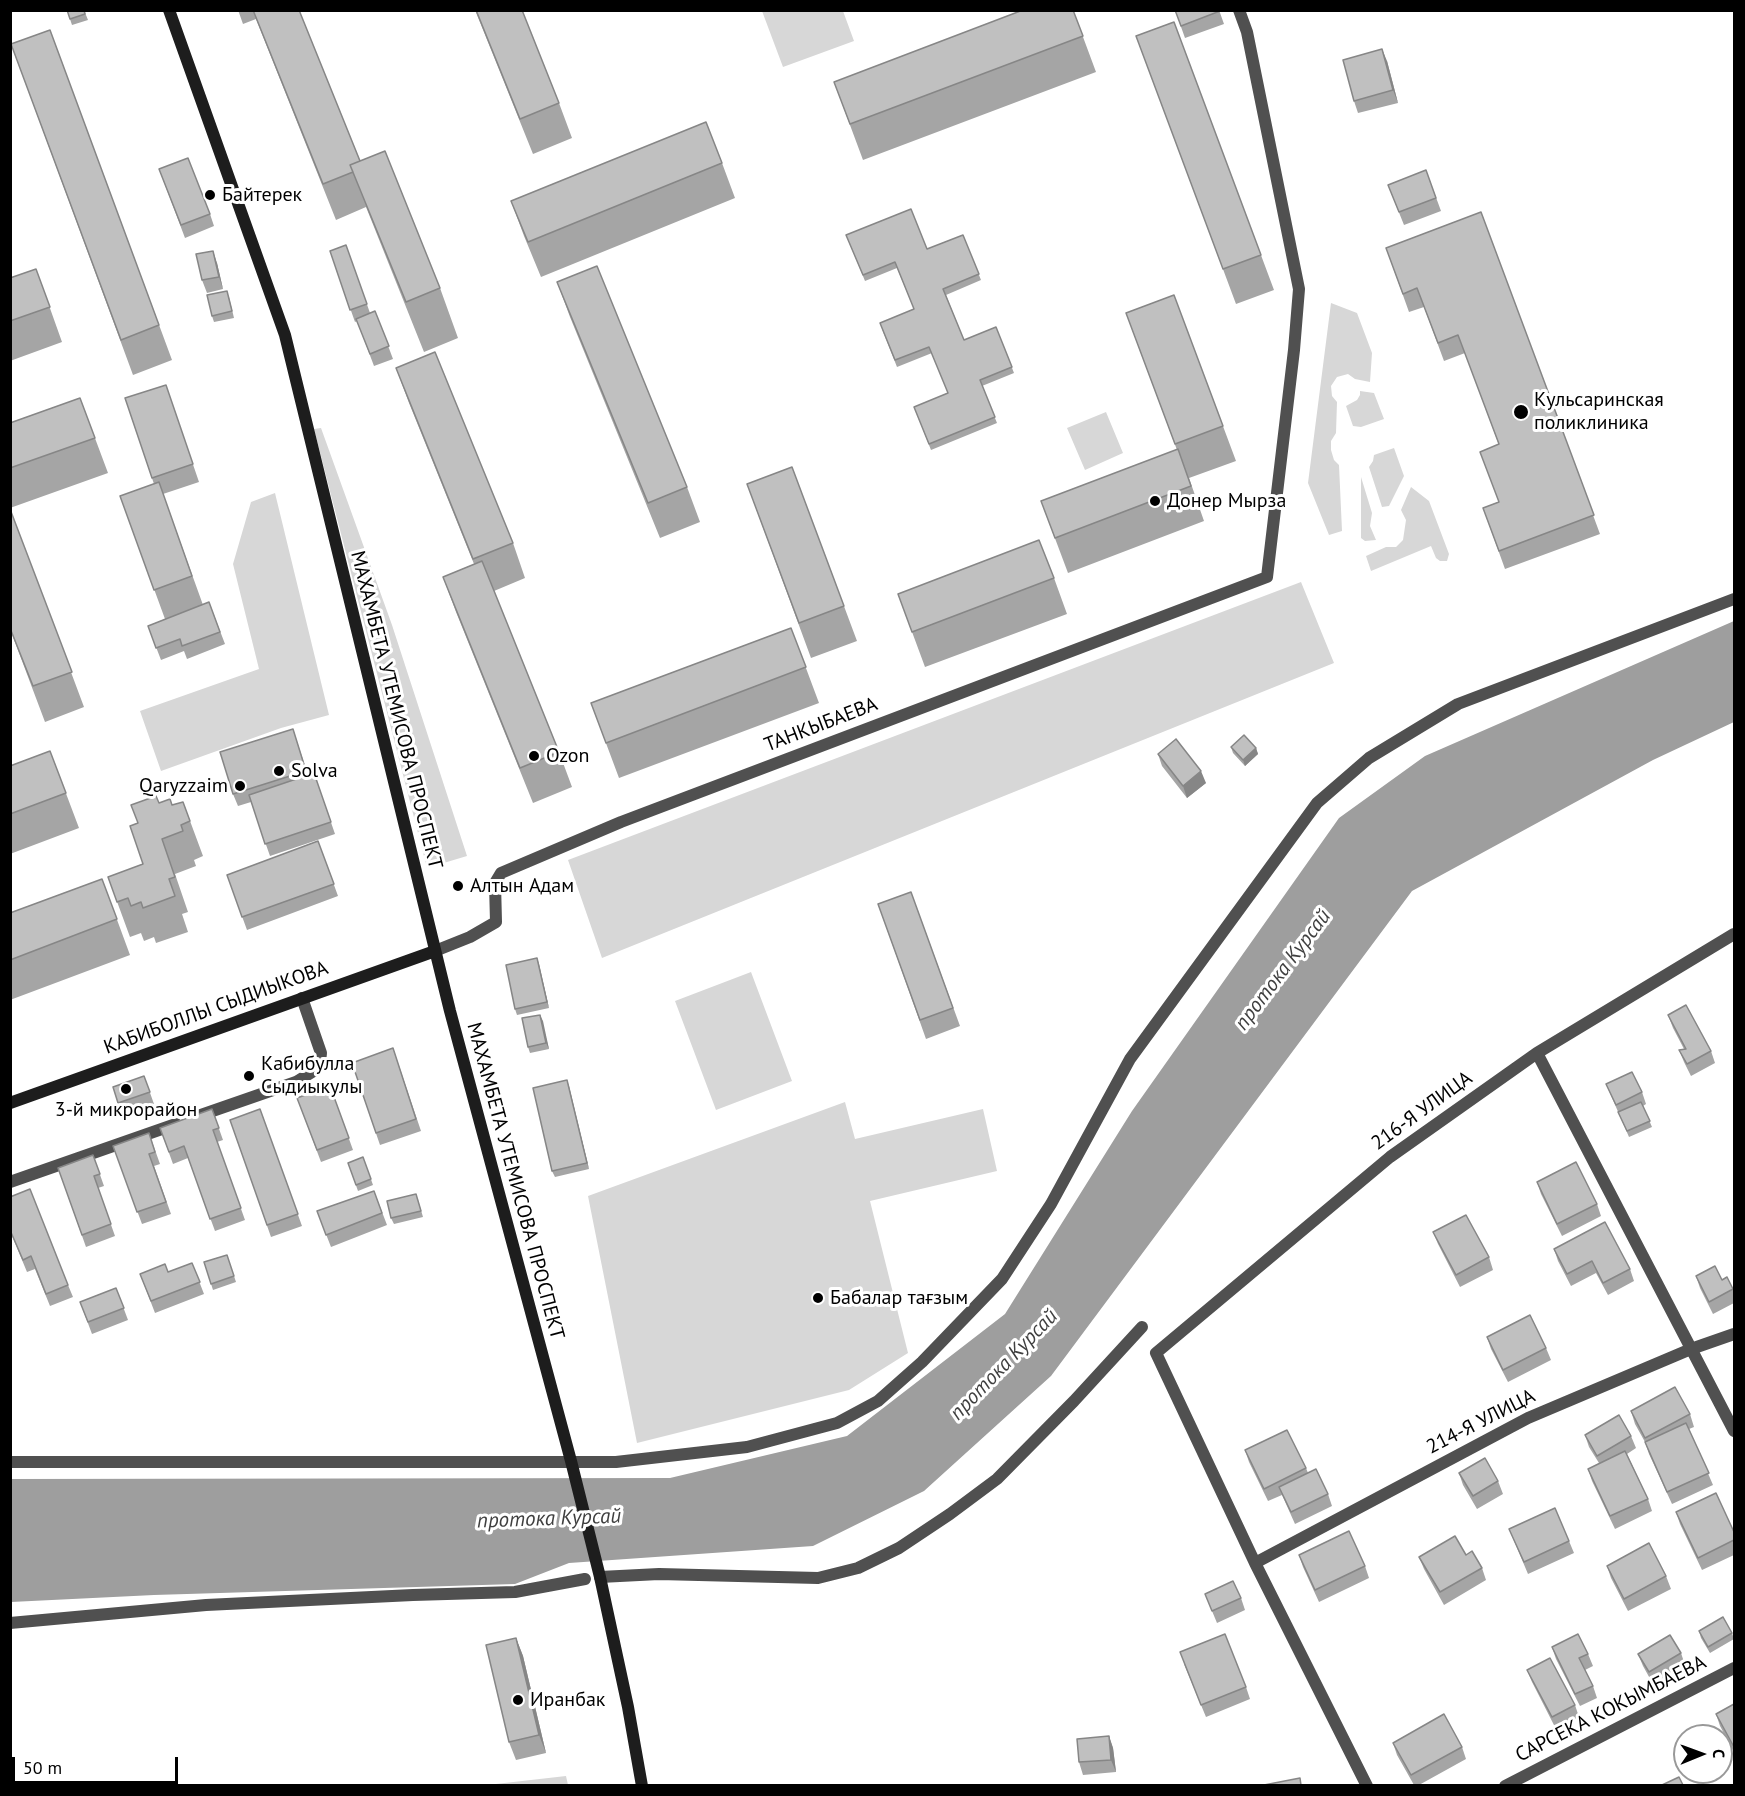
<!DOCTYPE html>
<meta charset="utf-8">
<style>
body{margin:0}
#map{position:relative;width:1745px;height:1796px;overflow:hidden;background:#fff;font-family:"PT Sans",sans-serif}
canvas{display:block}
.frame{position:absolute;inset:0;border:12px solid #000;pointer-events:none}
.north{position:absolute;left:1673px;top:1724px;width:60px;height:60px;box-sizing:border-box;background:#fff;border:2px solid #999;border-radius:50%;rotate:89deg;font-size:16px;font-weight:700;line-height:24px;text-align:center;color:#000}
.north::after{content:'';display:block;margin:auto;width:21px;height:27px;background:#000;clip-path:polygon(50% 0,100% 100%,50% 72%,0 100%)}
.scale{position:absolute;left:12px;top:1757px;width:166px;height:27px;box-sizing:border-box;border:3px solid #000;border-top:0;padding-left:8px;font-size:18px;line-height:21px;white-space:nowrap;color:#000;-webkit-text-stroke:4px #fff;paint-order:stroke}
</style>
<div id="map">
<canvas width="1745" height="1796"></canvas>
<div class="frame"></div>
<div class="north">С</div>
<div class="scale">50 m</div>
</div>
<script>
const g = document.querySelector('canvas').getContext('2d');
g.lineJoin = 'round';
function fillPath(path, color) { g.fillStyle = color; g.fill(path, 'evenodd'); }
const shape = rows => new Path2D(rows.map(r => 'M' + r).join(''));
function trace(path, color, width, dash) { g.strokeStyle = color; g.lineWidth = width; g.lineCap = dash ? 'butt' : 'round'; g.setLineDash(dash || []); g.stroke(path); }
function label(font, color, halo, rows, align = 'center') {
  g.font = font + ' "PT Sans",sans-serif'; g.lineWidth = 6; g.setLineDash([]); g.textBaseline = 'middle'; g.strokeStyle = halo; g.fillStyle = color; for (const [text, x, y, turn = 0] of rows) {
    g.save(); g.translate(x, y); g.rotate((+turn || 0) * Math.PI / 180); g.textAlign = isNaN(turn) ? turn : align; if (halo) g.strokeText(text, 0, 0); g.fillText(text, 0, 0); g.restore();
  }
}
fillPath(shape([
 [762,11,843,11,854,41,783,67],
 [1331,303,1357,313,1372,353,1370,382,1355,379,1348,374,1337,377,1331,386,1332,396,1337,402,1336,433,1331,441,1331,450,1334,460,1339,465,1342,531,1329,535,1308,483],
 [1360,391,1374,393,1384,419,1361,427,1353,426,1346,406,1357,400,1360,395],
 [1106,412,1123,453,1085,470,1067,428],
 [321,428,392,625,467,856,427,868,314,429],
 [1394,448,1404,476,1389,506,1382,507,1369,467,1373,461,1374,455],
 [1361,477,1372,513,1370,526,1376,540,1365,541,1361,538],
 [1411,487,1429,501,1449,554,1447,561,1440,561,1436,558,1431,546,1371,571,1366,556,1386,547,1396,547,1403,540,1406,520,1401,510],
 [275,493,329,715,281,728,161,771,140,711,259,669,233,564,251,502],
 [1301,582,1334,663,602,958,568,860],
 [751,972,792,1081,716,1110,675,1001],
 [845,1102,855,1139,983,1109,997,1171,870,1201,908,1353,849,1390,637,1443,588,1196],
 [566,1776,568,1785,487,1785]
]), '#d7d7d7');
fillPath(shape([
 [1734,621,1734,722,1653,760,1412,891,1051,1376,924,1491,813,1546,569,1563,515,1584,154,1595,11,1602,11,1479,670,1478,847,1436,1005,1314,1132,1111,1339,818,1425,756]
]), '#9e9e9e');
trace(shape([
 [435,951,470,937,496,922,495,883,501,873,621,822,1267,577,1294,350,1299,289,1247,32,1239,10],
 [1537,1053,1734,1431],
 [198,1116,296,1082,317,1069,320,1062,321,1053,302,998],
 [10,1182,176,1124],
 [10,1462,616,1462,747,1447,837,1423,878,1401,922,1362,1002,1279,1051,1204,1130,1059,1317,803,1369,758,1458,704,1734,599],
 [1255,1563,1528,1418,1691,1349,1734,1334],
 [600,1577,659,1574,818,1578,858,1568,899,1548,950,1514,997,1479,1074,1401,1142,1327],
 [10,1623,206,1605,413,1595,515,1592,585,1579],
 [1367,1786,1255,1563,1156,1353,1390,1157,1537,1053,1734,934],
 [1505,1786,1734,1668]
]), '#505050', 12);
trace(shape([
 [169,10,285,335,450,1011,571,1461,600,1577,628,1707,642,1786],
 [10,1103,435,951]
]), '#1d1d1d', 12);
fillPath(shape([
 [67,10,84,10,88,20,72,25],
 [238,10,299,10,360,161,440,288,458,338,424,352,366,207,336,220,256,19,243,24],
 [475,10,522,10,559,103,572,138,533,154],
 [1073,10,1096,72,863,160,834,82],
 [1175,10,1219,10,1224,24,1185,38],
 [1174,22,1274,290,1236,304,1136,36],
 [50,30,172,360,133,375,11,44],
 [1387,61,1398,103,1358,113,1354,101],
 [722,163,735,198,541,277,524,236,511,201],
 [159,169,210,214,214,226,185,238],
 [1426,170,1441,211,1404,225,1388,185],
 [1481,212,1600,534,1505,569,1483,508,1498,502,1499,445,1465,353,1444,361,1424,307,1409,312,1386,248],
 [846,235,927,249,963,235,981,280,946,295,964,340,996,327,1014,373,982,386,997,423,931,450,914,407,948,393,932,353,897,367,882,329,914,309,897,268,865,281],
 [346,245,370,313,375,311,393,359,374,366,357,321,355,322,330,251],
 [217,263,223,289,207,293,202,280],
 [36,269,62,342,10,361,10,278],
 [557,282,687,487,700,522,660,538,570,317],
 [1174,295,1236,461,1189,478,1204,521,1068,573,1041,501,1177,450,1126,313],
 [229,297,234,318,214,322,212,316],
 [396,368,513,543,525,578,494,591,559,752,572,787,533,803,456,612,443,577,474,564,409,403],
 [80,398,108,473,10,508,10,423],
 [125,398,172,403,199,482,163,494,203,605,209,602,225,644,187,659,184,651,161,660,148,626,165,619,120,496,154,484],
 [792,467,857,641,811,658,747,484],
 [10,509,84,707,45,722,10,629],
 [1054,578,1067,614,925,667,898,594],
 [791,628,819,703,619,778,591,703],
 [293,729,308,775,314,773,335,834,270,856,251,802,238,806,233,794],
 [1231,747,1256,748,1258,754,1245,766,1233,753],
 [50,751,79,828,10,854,10,766],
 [1158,754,1206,783,1187,798,1162,766],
 [183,802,203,856,194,860,196,866,175,874,188,912,182,914,188,932,156,943,154,937,144,941,141,933,130,937,108,877,143,864,138,823,159,803,172,805],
 [318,841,338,896,247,930,227,875],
 [102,879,130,955,10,1000,10,913],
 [911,892,960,1026,926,1039,878,904],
 [537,958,549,1008,517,1015,515,1009],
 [540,1015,549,1049,530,1053,528,1047],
 [1668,1015,1711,1051,1715,1063,1691,1076,1684,1062,1679,1050,1684,1049,1673,1028],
 [393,1048,421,1131,380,1145,352,1063],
 [144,1076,154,1104,123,1115,113,1087],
 [567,1080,589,1169,555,1177,552,1171],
 [1606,1084,1642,1092,1646,1104,1643,1106,1652,1127,1629,1137],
 [330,1086,353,1150,321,1162,297,1098],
 [212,1109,223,1140,217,1142,245,1220,215,1231,188,1158,173,1164,160,1128],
 [260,1109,302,1226,271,1237,230,1120],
 [149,1133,160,1164,154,1166,171,1214,142,1224,113,1146],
 [93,1155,104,1186,98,1188,115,1236,86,1247,58,1168],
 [363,1157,373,1185,358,1191,348,1163],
 [1537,1182,1597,1204,1601,1216,1562,1236,1541,1194],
 [374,1191,387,1225,331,1247,317,1211],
 [10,1197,68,1285,73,1297,50,1306,35,1269,27,1272,10,1231],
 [418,1200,423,1217,394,1224,391,1218],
 [1433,1232,1489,1257,1493,1270,1460,1287,1438,1244],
 [1554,1249,1630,1269,1634,1281,1608,1295,1596,1273,1571,1286,1558,1261],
 [227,1255,236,1282,213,1290,204,1262],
 [192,1263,204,1294,155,1313,140,1274,168,1272],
 [1696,1276,1722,1280,1733,1289,1734,1293,1734,1303,1713,1314,1700,1288],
 [116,1288,128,1320,92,1334,80,1302],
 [1487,1337,1546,1348,1551,1360,1508,1382,1491,1349],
 [1631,1411,1690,1414,1694,1427,1689,1429,1713,1485,1672,1504,1649,1454,1645,1442,1635,1424],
 [1585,1435,1631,1436,1636,1448,1627,1454,1648,1499,1652,1511,1615,1529,1592,1481,1588,1469,1599,1463,1589,1447],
 [1245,1450,1306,1468,1308,1473,1328,1494,1332,1506,1295,1524,1282,1495,1268,1501,1249,1462],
 [1459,1473,1498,1481,1503,1494,1477,1509,1463,1485],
 [1676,1512,1734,1532,1734,1555,1702,1570,1680,1524],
 [1509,1529,1569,1541,1574,1553,1528,1574],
 [1299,1555,1365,1566,1369,1578,1319,1602,1303,1567],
 [1466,1555,1482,1568,1486,1580,1444,1605,1424,1569,1419,1557],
 [1607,1566,1666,1576,1671,1589,1628,1611,1611,1578],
 [1205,1594,1241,1598,1245,1610,1217,1623],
 [1699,1631,1732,1633,1734,1639,1710,1653,1701,1638],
 [516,1638,523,1656,546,1753,516,1760,509,1742],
 [1552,1647,1588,1654,1593,1666,1585,1670,1593,1686,1597,1698,1580,1706,1556,1659],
 [1681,1653,1685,1665,1653,1684,1643,1666,1638,1654],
 [1184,1664,1246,1687,1250,1699,1206,1717],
 [1527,1670,1575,1705,1579,1717,1556,1729,1532,1682],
 [1734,1704,1734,1752,1720,1726,1716,1714],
 [1109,1736,1113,1748,1116,1772,1083,1775,1079,1762],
 [1393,1743,1462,1747,1466,1759,1419,1785,1414,1785,1397,1755]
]), '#a5a5a5');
fillPath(shape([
 [1382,49,1387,61,1398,103,1393,90],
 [213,251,217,263,223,289,219,277],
 [1256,748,1258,754,1245,766,1243,760],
 [1201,771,1206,783,1187,798,1183,786],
 [537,958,539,964,549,1008,547,1002],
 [540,1015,543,1021,549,1049,546,1043],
 [567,1080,569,1086,589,1169,587,1163],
 [516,1638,523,1656,546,1753,539,1735],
 [1109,1736,1113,1748,1116,1772,1111,1760]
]), '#868686');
const building = shape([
 [67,10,84,10,85,14,70,19,67,10],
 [253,10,299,10,360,161,350,165,353,172,323,184,253,10],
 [476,10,522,10,559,103,520,119,476,10],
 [1023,10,1073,10,1083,36,850,124,834,82,1023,10],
 [1175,10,1219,10,1220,11,1181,26,1175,10],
 [1174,22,1261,255,1223,269,1136,36,1174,22],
 [50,30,159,325,121,340,11,44,50,30],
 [1382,49,1393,90,1354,101,1343,60,1382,49],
 [706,122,722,163,528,242,511,201,706,122],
 [385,151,440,288,406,302,350,165,385,151],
 [188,158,210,214,181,225,159,169,188,158],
 [1426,170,1436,198,1399,212,1388,185,1426,170],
 [911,209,927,249,963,235,979,274,943,289,964,340,996,327,1012,367,980,380,995,417,929,444,914,407,948,393,929,347,895,360,880,323,914,309,895,262,863,275,846,235,911,209],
 [1481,212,1594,515,1499,551,1483,508,1499,502,1480,452,1499,444,1458,335,1438,343,1417,288,1403,294,1386,248,1481,212],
 [346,245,367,304,350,310,330,251,346,245],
 [213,251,219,277,202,280,196,254,213,251],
 [597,266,687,487,648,503,557,282,597,266],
 [36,269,50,307,10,321,10,278,36,269],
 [227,291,232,311,212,316,207,295,227,291],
 [1174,295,1223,426,1175,444,1126,313,1174,295],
 [375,311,389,346,370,354,356,319,375,311],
 [435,352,513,543,473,559,396,368,435,352],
 [166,385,193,464,152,478,125,398,166,385],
 [80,398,95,438,10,468,10,423,80,398],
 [1178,449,1191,486,1055,538,1041,501,1178,449],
 [792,467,844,606,799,623,747,484,792,467],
 [159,482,192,576,154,590,120,496,159,482],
 [10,509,72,672,33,686,10,628,10,509],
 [1039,540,1054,578,912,632,898,594,1039,540],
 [482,561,559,752,520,768,443,577,482,561],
 [209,602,220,632,182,646,180,639,156,648,148,626,209,602],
 [791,628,806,667,606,743,591,703,791,628],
 [293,729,306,771,233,794,220,752,293,729],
 [1244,735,1256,748,1243,760,1231,747,1244,735],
 [1176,739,1201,771,1183,786,1158,754,1176,739],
 [50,751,66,793,10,814,10,766,50,751],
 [314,773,331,822,265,844,249,795,314,773],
 [156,796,159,803,170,799,172,805,183,802,190,821,181,825,183,831,162,839,175,877,169,879,175,896,143,908,141,902,131,906,128,898,117,902,108,877,143,864,130,826,138,823,131,805,156,796],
 [318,841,334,884,242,917,227,875,318,841],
 [102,879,117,919,10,960,10,913,102,879],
 [911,892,953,1008,920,1020,878,904,911,892],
 [537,958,547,1002,515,1009,506,965,537,958],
 [1686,1005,1711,1051,1687,1064,1679,1050,1686,1049,1668,1015,1686,1005],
 [540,1015,546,1043,528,1047,522,1018,540,1015],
 [393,1048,416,1119,376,1133,352,1063,393,1048],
 [1632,1072,1642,1092,1616,1105,1606,1084,1632,1072],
 [144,1076,150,1092,118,1103,113,1087,144,1076],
 [567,1080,587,1163,552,1171,533,1088,567,1080],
 [330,1086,349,1138,317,1150,297,1098,330,1086],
 [1641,1102,1650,1121,1627,1131,1618,1112,1641,1102],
 [212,1109,219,1128,213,1130,241,1208,210,1219,184,1146,169,1152,160,1128,212,1109],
 [260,1109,298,1214,267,1225,230,1120,260,1109],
 [149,1133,155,1152,149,1154,166,1202,137,1212,113,1146,149,1133],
 [93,1155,100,1174,94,1176,111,1224,82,1235,58,1168,93,1155],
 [363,1157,371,1179,356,1185,348,1163,363,1157],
 [1576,1162,1597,1204,1557,1224,1537,1182,1576,1162],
 [30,1189,68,1285,46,1294,31,1256,23,1260,10,1230,10,1197,30,1189],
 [374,1191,382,1213,326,1235,317,1211,374,1191],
 [416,1194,421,1211,391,1218,387,1201,416,1194],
 [1466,1215,1489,1257,1456,1275,1433,1232,1466,1215],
 [1605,1222,1630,1269,1603,1283,1592,1261,1567,1274,1554,1249,1605,1222],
 [227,1255,234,1276,211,1284,204,1262,227,1255],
 [192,1263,200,1282,151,1301,140,1274,165,1264,168,1272,192,1263],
 [1715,1266,1722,1280,1727,1277,1733,1289,1709,1302,1696,1276,1715,1266],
 [116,1288,124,1308,88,1322,80,1302,116,1288],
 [1530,1315,1546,1348,1503,1370,1487,1337,1530,1315],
 [1675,1387,1690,1414,1645,1438,1631,1411,1675,1387],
 [1619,1415,1631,1436,1597,1456,1585,1435,1619,1415],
 [1686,1423,1709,1473,1667,1492,1645,1442,1686,1423],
 [1287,1430,1306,1468,1264,1489,1245,1450,1287,1430],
 [1625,1451,1648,1499,1610,1516,1588,1469,1625,1451],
 [1485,1458,1498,1481,1473,1496,1459,1473,1485,1458],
 [1316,1469,1328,1494,1291,1512,1279,1487,1316,1469],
 [1716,1493,1734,1532,1734,1540,1698,1558,1676,1512,1716,1493],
 [1555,1508,1569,1541,1524,1562,1509,1529,1555,1508],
 [1349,1531,1365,1566,1315,1590,1299,1555,1349,1531],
 [1455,1536,1466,1555,1472,1551,1482,1568,1440,1592,1419,1557,1455,1536],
 [1649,1543,1666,1576,1624,1599,1607,1566,1649,1543],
 [1233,1581,1241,1598,1212,1611,1205,1594,1233,1581],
 [1723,1617,1732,1633,1708,1647,1699,1631,1723,1617],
 [1225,1634,1246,1687,1201,1705,1180,1652,1225,1634],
 [1578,1634,1588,1654,1579,1658,1593,1686,1575,1694,1552,1647,1578,1634],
 [1670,1635,1681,1653,1649,1672,1638,1654,1670,1635],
 [516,1638,539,1735,509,1742,486,1645,516,1638],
 [1550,1658,1575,1705,1552,1717,1527,1670,1550,1658],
 [1734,1704,1734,1747,1716,1714,1734,1704],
 [1444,1714,1462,1747,1411,1775,1393,1743,1444,1714],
 [1109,1736,1111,1760,1079,1762,1077,1739,1109,1736],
 [1679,1777,1683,1785,1662,1785,1679,1777],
 [1300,1778,1301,1785,1264,1785,1300,1778]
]);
fillPath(building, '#c0c0c0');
trace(building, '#868686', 1.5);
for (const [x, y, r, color] of [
 [210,195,6,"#000"],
 [1521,412,8,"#000"],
 [1155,501,6,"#000"],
 [534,756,6,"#000"],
 [279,771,6,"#000"],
 [240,786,6,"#000"],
 [458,886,6,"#000"],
 [249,1076,6,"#000"],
 [126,1089,6,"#000"],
 [818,1298,6,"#000"],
 [518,1700,6,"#000"]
]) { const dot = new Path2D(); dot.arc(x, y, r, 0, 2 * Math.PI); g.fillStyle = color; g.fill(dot); trace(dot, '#fff', 2); }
label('20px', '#000', '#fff', [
 ["Байтерек",222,195],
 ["Кульсаринская",1534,400],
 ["поликлиника",1534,423],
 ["Донер Мырза",1167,501],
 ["Ozon",546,756],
 ["Solva",291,771],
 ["Qaryzzaim",228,786,"right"],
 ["Алтын Адам",470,886],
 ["Кабибулла",261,1064],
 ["Сыдиыкулы",261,1087],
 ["3-й микрорайон",126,1110,"center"],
 ["Бабалар тағзым",830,1298],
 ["Иранбак",530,1700]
], 'left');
label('20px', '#000', '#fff', [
 ["МАХАМБЕТА УТЕМИСОВА ПРОСПЕКТ",396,710,76],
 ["ТАНКЫБАЕВА",821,725,-21],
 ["КАБИБОЛЛЫ СЫДИЫКОВА",216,1008,-20],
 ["216-Я УЛИЦА",1422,1111,-36],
 ["МАХАМБЕТА УТЕМИСОВА ПРОСПЕКТ",515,1181,75],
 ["214-Я УЛИЦА",1481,1422,-27],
 ["САРСЕКА КОКЫМБАЕВА",1611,1709,-27]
]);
label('italic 21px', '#3f3f3f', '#fff', [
 ["протока Курсай",1283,970,-53],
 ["протока Курсай",1004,1365,-46],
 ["протока Курсай",549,1519,-2]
]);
</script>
